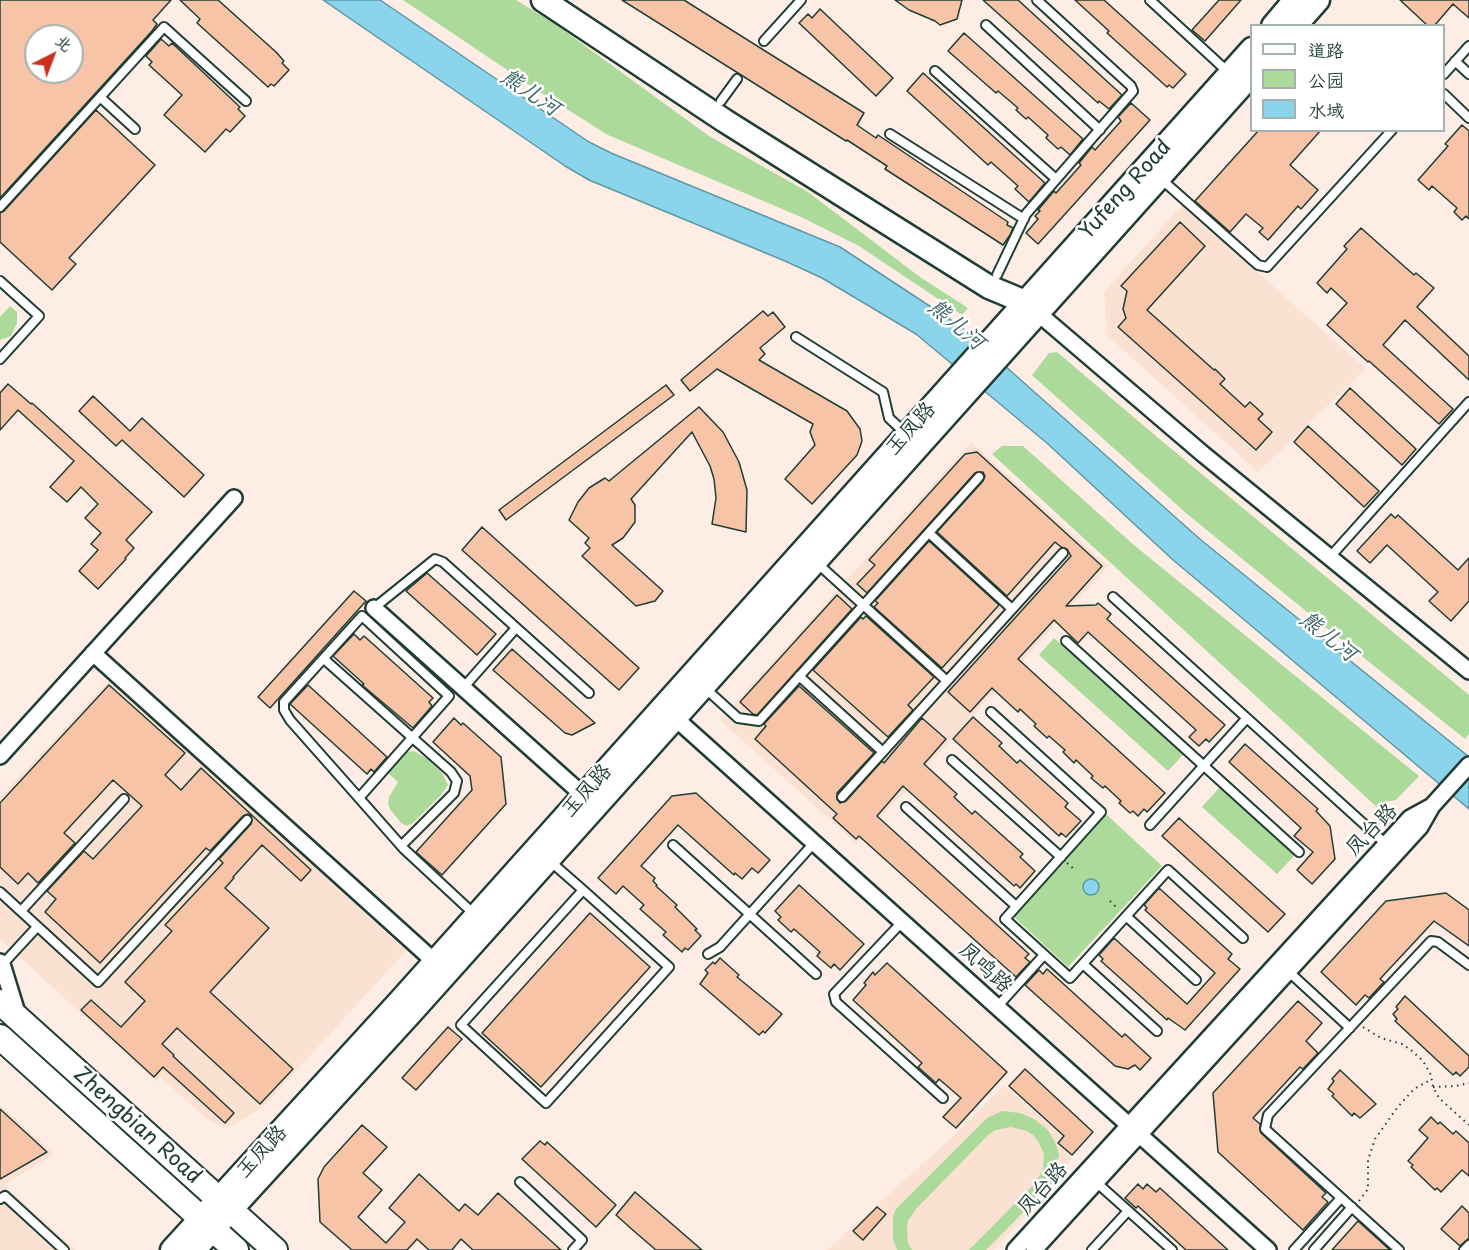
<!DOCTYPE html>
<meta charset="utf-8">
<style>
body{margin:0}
#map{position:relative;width:1469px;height:1250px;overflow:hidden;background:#fdede5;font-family:"Playpen Sans","LXGW WenKai TC",sans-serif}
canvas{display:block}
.legend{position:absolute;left:1250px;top:24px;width:195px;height:108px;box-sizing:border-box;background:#fff;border:2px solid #a5b1ae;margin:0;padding:8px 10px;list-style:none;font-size:18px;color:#1f3d34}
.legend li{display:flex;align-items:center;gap:12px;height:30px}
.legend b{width:30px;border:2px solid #a5b1ae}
.north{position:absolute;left:24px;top:24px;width:60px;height:60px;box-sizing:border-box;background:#fff;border:2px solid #a5b1ae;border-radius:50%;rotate:42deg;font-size:16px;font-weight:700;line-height:24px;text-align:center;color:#1f3d34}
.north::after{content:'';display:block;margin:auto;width:21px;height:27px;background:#c8321e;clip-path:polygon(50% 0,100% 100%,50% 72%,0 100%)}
</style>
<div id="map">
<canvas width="1469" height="1250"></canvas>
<ul class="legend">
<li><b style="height:8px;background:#fff"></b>道路</li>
<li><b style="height:16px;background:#abda9a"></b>公园</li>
<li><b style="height:16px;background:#8ad5eb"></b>水域</li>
</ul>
<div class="north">北</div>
</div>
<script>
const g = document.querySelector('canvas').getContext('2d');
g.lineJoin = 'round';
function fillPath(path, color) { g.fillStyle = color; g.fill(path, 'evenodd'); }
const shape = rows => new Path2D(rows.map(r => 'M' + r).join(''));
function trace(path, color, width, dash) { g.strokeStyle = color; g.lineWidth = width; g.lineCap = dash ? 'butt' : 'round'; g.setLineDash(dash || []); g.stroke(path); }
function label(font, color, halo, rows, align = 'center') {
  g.font = font + ' "Playpen Sans","LXGW WenKai TC",sans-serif'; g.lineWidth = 5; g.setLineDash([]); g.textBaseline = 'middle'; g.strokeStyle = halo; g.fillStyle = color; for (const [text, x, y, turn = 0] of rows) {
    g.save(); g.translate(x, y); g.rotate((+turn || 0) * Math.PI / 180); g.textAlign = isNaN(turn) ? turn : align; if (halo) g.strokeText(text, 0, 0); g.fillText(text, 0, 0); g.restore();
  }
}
fillPath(shape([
 [1182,205,1366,369,1258,472,1107,335,1104,292],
 [971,442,1108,566,857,844,720,720],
 [110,679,406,951,263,1107,233,1125,224,1127,209,1121,161,1077,156,1082,0,939,0,798],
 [1004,1085,1061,1136,1056,1142,1072,1156,1063,1174,994,1250,827,1250,948,1141],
 [0,1105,54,1154,4,1185,76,1250,0,1250]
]), '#fbe1d2');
fillPath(shape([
 [403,0,516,0,555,24,709,136,808,192,920,277,968,308,962,315,859,246,801,217,608,135,546,96],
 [10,306,17,312,17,323,11,336,0,340,0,317],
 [1057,352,1157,437,1469,695,1469,734,1465,739,1323,625,1186,513,1032,375,1049,353],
 [1002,446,1023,446,1135,546,1419,776,1396,800,1385,802,1379,809,992,454],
 [1054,638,1183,755,1168,771,1039,655],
 [414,751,426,758,442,773,448,785,441,795,413,823,407,826,401,823,390,809,388,803,389,797,398,782,388,773,407,752],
 [1220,787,1295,855,1277,874,1202,807],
 [1106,814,1162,866,1068,967,1012,915],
 [1002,1111,1020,1113,1034,1119,1047,1129,1055,1142,1059,1154,1052,1183,986,1250,969,1250,1037,1181,1043,1168,1044,1154,1038,1141,1033,1135,1027,1131,1011,1127,996,1130,989,1134,916,1209,908,1221,907,1229,908,1243,912,1250,897,1250,893,1239,893,1216,896,1209,987,1118]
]), '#abda9a');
const water = shape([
 [323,0,380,0,589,142,611,153,840,247,960,326,1201,540,1469,757,1469,809,1172,559,1048,444,916,334,822,278,785,261,589,180,565,166,323,0],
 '1083 887a8 8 0 1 1 16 0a8 8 0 1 1-16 0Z'
]);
fillPath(water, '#8ad5eb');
trace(water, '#5f98a2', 1.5);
const building = shape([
 [0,0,171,0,153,20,157,24,152,31,0,198,0,0],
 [36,36,72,36,72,72,36,72,36,36],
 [180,0,218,0,276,52,284,61,282,63,289,70,274,86,271,84,268,87,197,23,200,19,180,0],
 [622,0,684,0,864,113,857,125,876,138,878,135,1008,222,1007,225,1013,228,1010,235,1003,245,885,169,887,166,847,140,846,141,622,0],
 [895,0,962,0,957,19,940,25,935,21,909,10,895,0],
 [983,0,1018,0,1122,95,1109,109,1099,101,1098,103,983,0],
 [1075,0,1104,0,1186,74,1173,88,1169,85,1167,87,1107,33,1109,31,1075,0],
 [1219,0,1241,0,1205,41,1192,30,1219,0],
 [1400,0,1469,0,1469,18,1453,4,1434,26,1428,26,1400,0],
 [820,9,893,78,876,96,799,23,808,14,812,18,820,9],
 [964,33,1083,139,1070,155,1061,147,1058,149,1046,138,1048,135,1028,117,1026,119,1016,110,1018,108,998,91,996,93,948,51,964,33],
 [161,39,169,46,172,43,240,107,238,109,245,116,230,132,226,129,205,152,164,115,182,95,149,65,152,62,146,56,161,39],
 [923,73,1045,183,1029,202,1015,189,1018,186,991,162,988,165,907,91,923,73],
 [1131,103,1150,120,1038,244,1026,233,1038,219,1035,216,1040,211,1038,210,1054,191,1056,193,1081,165,1079,163,1092,147,1095,150,1121,121,1118,117,1131,103],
 [96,110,155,165,69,258,76,264,52,290,0,242,0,213,4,211,96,110],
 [1462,125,1469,131,1469,219,1466,216,1462,220,1454,212,1457,208,1432,186,1429,190,1418,180,1448,146,1445,144,1462,125],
 [1259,130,1321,130,1290,165,1318,190,1301,209,1298,206,1268,240,1259,232,1263,228,1246,214,1230,232,1195,201,1259,130],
 [1180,222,1205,246,1147,310,1214,370,1215,369,1225,379,1220,384,1245,407,1250,402,1263,414,1258,419,1272,432,1256,450,1118,327,1126,318,1123,309,1127,291,1121,286,1180,222],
 [1361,228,1414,275,1416,273,1434,288,1417,307,1469,356,1469,380,1405,320,1383,345,1453,409,1439,424,1369,361,1368,362,1327,325,1347,303,1331,288,1327,293,1317,283,1347,249,1344,246,1361,228],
 [763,311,768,316,773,312,785,327,760,348,765,354,759,360,847,411,860,429,862,441,857,455,812,504,785,479,815,445,810,432,813,424,717,369,690,391,681,380,763,311],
 [8,384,31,404,32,403,152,512,126,540,134,548,125,558,126,559,98,589,79,571,98,550,91,544,101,533,85,518,98,504,81,487,67,502,50,487,74,461,18,410,0,430,0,393,8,384],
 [666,385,674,395,506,520,499,510,666,385],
 [1350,388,1416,449,1402,465,1336,404,1350,388],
 [93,396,130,431,142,418,204,475,184,497,122,440,116,446,79,411,93,396],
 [699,407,723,432,739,462,747,490,746,532,712,524,716,498,714,479,710,466,692,432,631,499,635,505,635,522,623,538,612,545,663,591,655,601,636,606,582,556,590,548,585,543,589,538,569,520,578,502,589,488,605,478,609,481,699,407],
 [1308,426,1379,491,1364,507,1294,442,1308,426],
 [977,452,1102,566,1066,606,1096,605,1098,603,1111,614,1107,619,1225,725,1209,742,1206,739,1199,746,1189,737,1196,730,1088,632,1078,643,1054,620,1018,659,1165,793,1147,812,1144,809,1138,816,1133,811,1130,813,1119,803,1121,801,1105,786,1103,788,1091,778,1093,776,1076,760,1074,763,1063,752,1065,750,1049,736,1047,738,1034,726,1036,724,1020,709,1018,712,992,688,970,712,948,692,1071,556,1067,549,1061,547,1055,542,1007,596,937,532,983,481,985,476,983,472,975,473,867,593,857,584,875,565,869,560,965,454,977,452],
 [1391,514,1395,518,1398,515,1458,570,1469,558,1469,601,1451,621,1429,601,1438,592,1387,545,1370,563,1357,551,1391,514],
 [482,527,639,668,619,690,462,550,482,527],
 [929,541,999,605,942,668,874,607,878,603,875,601,929,541],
 [427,573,496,634,477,655,406,591,427,573],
 [354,591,366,601,270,708,258,697,354,591],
 [837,595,852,609,757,715,753,714,740,702,837,595],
 [866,616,934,677,908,705,913,710,888,737,813,670,861,617,863,619,866,616],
 [354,634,360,640,364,636,433,698,429,702,432,706,413,728,362,685,364,684,333,656,354,634],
 [512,649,595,723,572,735,565,733,493,670,512,649],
 [109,685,185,753,165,775,181,790,201,768,311,870,301,881,262,845,233,877,234,878,225,888,269,928,210,992,293,1069,260,1104,177,1028,162,1044,174,1055,173,1056,234,1113,225,1123,163,1067,154,1077,81,1010,91,1000,121,1027,145,1001,125,982,172,931,165,925,223,863,219,859,251,824,251,816,248,814,243,816,210,851,206,848,100,963,45,912,56,899,47,891,84,851,93,859,142,806,113,780,64,833,75,843,38,883,28,873,18,884,0,867,0,803,109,685],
 [308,685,387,757,374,772,371,769,367,774,290,704,308,685],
 [799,686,874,753,837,793,837,799,840,803,846,801,882,761,884,763,922,718,946,739,924,764,957,794,954,797,972,814,975,811,1023,854,1020,857,1035,871,1020,888,1016,884,1014,886,903,786,877,816,1029,954,1025,958,1030,962,1016,977,859,836,856,839,833,818,837,814,755,739,766,726,764,724,799,686],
 [973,717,1002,743,999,746,1017,763,1020,760,1068,803,1065,807,1081,821,1066,837,1061,833,1059,836,953,739,973,717],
 [454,718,461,725,463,723,501,757,506,804,442,875,416,852,472,790,470,776,433,742,454,718],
 [1245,744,1318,809,1316,811,1330,826,1335,859,1312,884,1297,870,1313,852,1294,836,1301,828,1229,762,1245,744],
 [696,793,770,860,758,873,752,868,742,879,735,873,734,875,678,825,641,866,655,878,653,881,657,885,656,886,677,905,675,907,697,929,695,930,701,936,688,950,685,948,682,952,663,935,666,932,640,909,644,905,623,886,616,894,598,878,672,796,696,793],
 [1179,818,1285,914,1268,932,1162,836,1179,818],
 [799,885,864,944,840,970,834,964,831,968,817,956,820,952,794,929,791,932,778,920,781,917,775,911,799,885],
 [1159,888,1232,954,1228,959,1240,969,1185,1030,1168,1018,1167,1020,1101,961,1103,959,1099,955,1114,938,1187,1004,1215,973,1145,910,1147,908,1144,905,1159,888],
 [1446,893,1469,910,1469,946,1434,921,1380,979,1384,982,1369,998,1365,995,1356,1005,1321,972,1386,901,1446,893],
 [590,913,650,967,541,1087,482,1033,590,913],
 [720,958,739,975,737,977,782,1014,765,1033,763,1031,759,1035,700,984,708,973,705,970,713,962,715,964,720,958],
 [887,963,1007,1072,956,1128,943,1117,961,1098,939,1079,936,1083,918,1067,922,1063,853,1000,866,985,864,983,873,972,875,975,887,963],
 [1047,969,1122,1037,1125,1034,1151,1058,1140,1070,1135,1065,1128,1069,1115,1066,1025,985,1039,970,1043,974,1047,969],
 [1405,996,1469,1056,1469,1067,1460,1076,1456,1072,1453,1075,1395,1021,1397,1019,1393,1014,1398,1009,1396,1007,1405,996],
 [1298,1001,1322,1023,1306,1041,1318,1053,1303,1069,1300,1067,1253,1118,1260,1124,1261,1133,1326,1193,1322,1197,1328,1202,1303,1230,1218,1152,1213,1093,1298,1001],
 [448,1027,462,1039,416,1090,402,1078,448,1027],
 [1025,1069,1093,1132,1072,1155,1058,1143,1064,1136,1009,1086,1025,1069],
 [1340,1070,1376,1104,1360,1118,1354,1113,1352,1116,1332,1096,1334,1094,1328,1089,1334,1081,1332,1079,1340,1070],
 [0,1109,47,1152,0,1179,0,1109],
 [1431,1117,1438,1124,1440,1122,1453,1134,1456,1131,1469,1143,1469,1176,1462,1170,1441,1192,1437,1188,1435,1190,1411,1167,1413,1165,1408,1161,1428,1138,1419,1130,1431,1117],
 [362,1125,387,1147,363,1173,382,1190,358,1217,386,1243,405,1222,389,1208,419,1174,459,1211,465,1204,478,1215,498,1193,561,1250,473,1250,461,1239,452,1250,429,1250,417,1239,407,1250,352,1250,320,1222,318,1179,324,1167,362,1125],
 [540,1141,545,1145,547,1142,616,1205,596,1227,522,1159,540,1141],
 [1138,1184,1143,1189,1147,1184,1156,1192,1160,1188,1228,1250,1186,1250,1138,1206,1136,1208,1125,1198,1138,1184],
 [635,1192,702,1250,656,1250,635,1232,616,1215,635,1192],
 [1462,1206,1469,1213,1469,1238,1460,1246,1441,1229,1462,1206],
 [877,1207,886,1214,863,1240,853,1231,877,1207],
 [1358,1221,1390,1250,1332,1250,1358,1221]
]);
fillPath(building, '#f7c4a7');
trace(building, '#1f3d34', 1.5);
const lane = shape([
 [1150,0,1228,72],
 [986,25,1100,130],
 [764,41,801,0],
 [1455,61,1469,74],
 [935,71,1056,179],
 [1444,74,1469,46],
 [1444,94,1469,118],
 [100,97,135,129],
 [721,101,737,79],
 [890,134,1024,219],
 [1160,178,1258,265,1267,267,1392,130],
 [0,207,164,27,246,101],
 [997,275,1026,214,1133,91,1131,86,1037,0],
 [0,281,39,316,0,359],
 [796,337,883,392,889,418,904,432],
 [929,533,1012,609],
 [1330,557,1469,402],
 [817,563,947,681],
 [1113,597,1386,844],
 [374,608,435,559,443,562,589,693],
 [1066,641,1299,852],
 [324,659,451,772,457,781,454,793,401,846],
 [799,676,883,752],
 [463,688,516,628],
 [706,689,738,718,759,721,979,477],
 [991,712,1101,812,1005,919,1070,978,1168,870,1243,938],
 [952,760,1061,857],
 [842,797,1063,553],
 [359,798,449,696,362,616,284,702,284,710,290,720,359,798,404,849,474,914],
 [906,807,1016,906],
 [1150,825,1247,718],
 [673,845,816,974],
 [551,862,583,890,669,967,546,1103,461,1025,583,890],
 [0,892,98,982,247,820],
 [21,911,124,799],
 [1126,916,1196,980],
 [902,922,834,994,836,1002,943,1098],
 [708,954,720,947,814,843],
 [1083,964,1157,1031],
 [2,965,37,927],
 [1288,971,1350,1028],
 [997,1007,1044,955],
 [520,1182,582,1240,573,1250],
 [1096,1182,1172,1250],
 [0,1199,5,1196,64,1250],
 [1092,1250,1128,1211],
 [1294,1250,1341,1198],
 [1314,1250,1352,1207],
 [1399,1250,1265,1129,1268,1115,1431,941,1438,942,1469,965],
 [1464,1250,1469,1245]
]);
const street = shape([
 [1032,308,1203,454,1469,671],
 [374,608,583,795],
 [93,653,435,962],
 [674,717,1268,1250],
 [0,756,234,498],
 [0,962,2,964,18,1016],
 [1015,1250,1410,818,1432,806],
 [1034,1250,1420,827,1432,806,1469,765]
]);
const secondary = shape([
 [543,0,725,121,989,287,1025,302],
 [1273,26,1295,0],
 [1295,26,1318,0],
 [172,1250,398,1003,1252,49],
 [194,1250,410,1014,1252,74]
]);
const primary = shape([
 [0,1002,275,1250],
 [0,1037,236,1250]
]);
trace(lane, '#1f3d34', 12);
trace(street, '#1f3d34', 20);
trace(secondary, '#1f3d34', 27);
trace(primary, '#1f3d34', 28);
trace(shape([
 [1067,863,1074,869],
 [1110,901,1117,908],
 [1363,1027,1381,1038,1402,1044,1411,1050,1423,1061,1431,1075,1433,1087,1439,1098,1469,1125],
 [1433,1087,1456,1086,1469,1083],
 [1359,1201,1368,1189,1368,1160,1375,1139,1397,1108,1414,1089,1432,1079]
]), '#1f3d34', 2, [1.5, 4.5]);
trace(lane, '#fff', 8);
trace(street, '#fff', 15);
trace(secondary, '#fff', 22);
trace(primary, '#fff', 24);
label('21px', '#1f3d34', '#fff', [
 ["Yufeng Road",1126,190,-48],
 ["玉凤路",911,429,-48],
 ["玉凤路",587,791,-48],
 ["凤台路",1372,830,-46],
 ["凤鸣路",985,968,42],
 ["Zhengbian Road",137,1126,42],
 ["玉凤路",262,1152,-47],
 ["凤台路",1043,1189,-48]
]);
label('italic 22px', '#3a6362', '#fff', [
 ["熊儿河",530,93,34],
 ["熊儿河",956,325,40],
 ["熊儿河",1328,637,39]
]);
</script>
